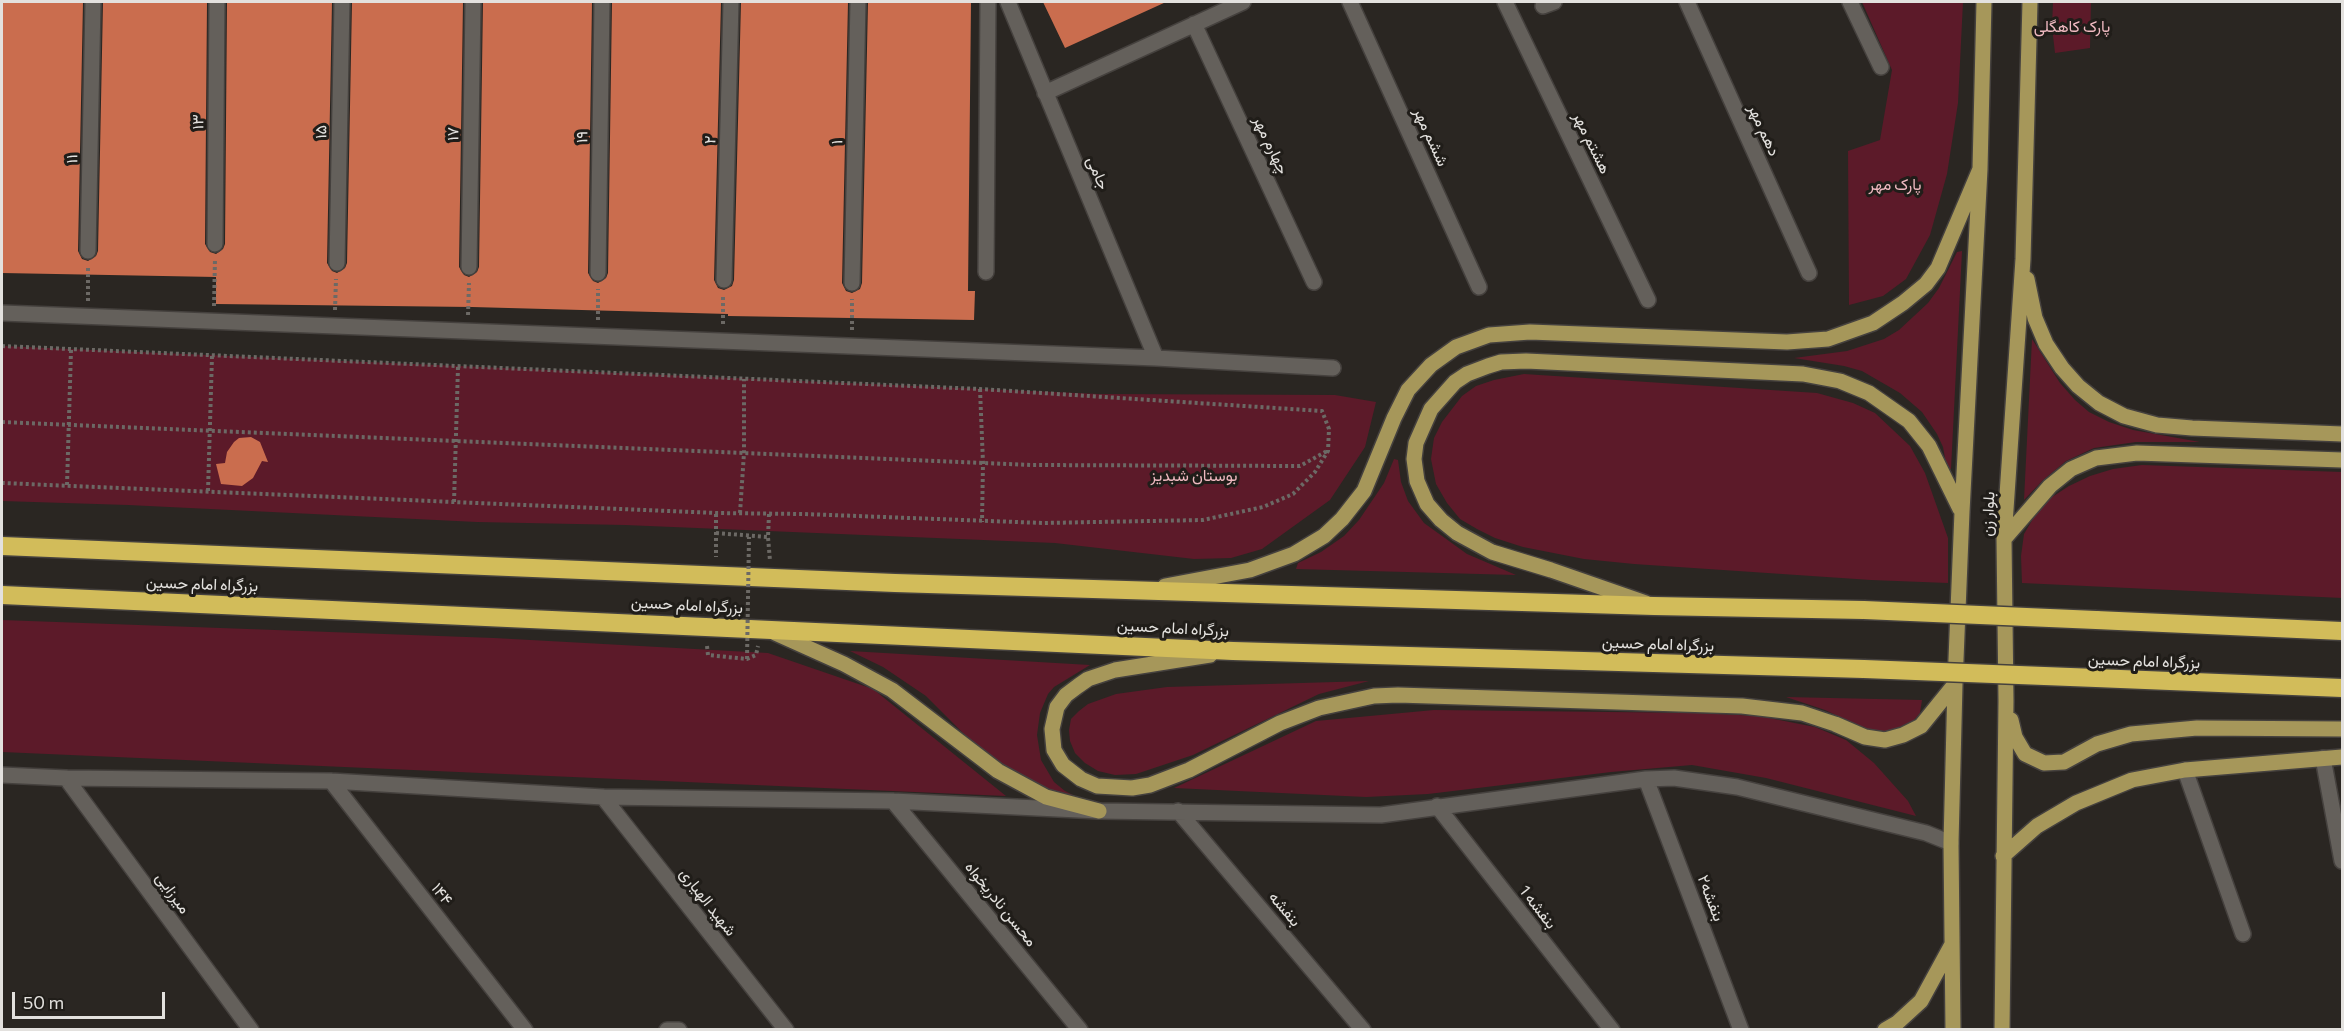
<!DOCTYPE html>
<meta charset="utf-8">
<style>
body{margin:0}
#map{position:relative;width:2344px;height:1031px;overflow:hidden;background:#2a2622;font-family:Commissioner,sans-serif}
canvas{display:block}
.frame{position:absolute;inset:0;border:3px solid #e3e1de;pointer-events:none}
.scale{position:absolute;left:12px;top:992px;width:153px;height:27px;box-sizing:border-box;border:3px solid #e3e1de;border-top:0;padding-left:8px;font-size:18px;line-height:21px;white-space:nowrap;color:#e3e1de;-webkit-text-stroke:4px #201d19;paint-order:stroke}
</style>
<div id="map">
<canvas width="2344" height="1031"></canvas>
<div class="frame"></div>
<div class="scale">50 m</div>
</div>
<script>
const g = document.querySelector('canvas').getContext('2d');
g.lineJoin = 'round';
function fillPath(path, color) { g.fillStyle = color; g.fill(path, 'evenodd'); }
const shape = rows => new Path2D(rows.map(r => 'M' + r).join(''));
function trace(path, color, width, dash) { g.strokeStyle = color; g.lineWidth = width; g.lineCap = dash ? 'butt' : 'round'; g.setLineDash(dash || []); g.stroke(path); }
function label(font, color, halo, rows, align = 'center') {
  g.font = font + ' Commissioner,Vazirmatn,sans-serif'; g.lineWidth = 6; g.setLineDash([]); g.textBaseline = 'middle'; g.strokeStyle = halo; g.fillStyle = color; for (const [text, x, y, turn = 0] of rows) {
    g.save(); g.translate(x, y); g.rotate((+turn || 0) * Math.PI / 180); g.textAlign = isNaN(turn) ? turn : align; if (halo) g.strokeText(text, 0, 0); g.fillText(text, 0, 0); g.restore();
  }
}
fillPath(shape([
 [1862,2,1963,2,1958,103,1947,174,1930,235,1906,279,1883,296,1849,305,1848,151,1880,140,1892,70],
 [2053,2,2091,2,2090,48,2055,53,2052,27],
 [1962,251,1951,469,1947,469,1943,447,1937,434,1922,412,1900,393,1862,371,1844,366,1794,358,1847,351,1884,339,1899,330,1928,303,1939,288,1957,252],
 [2032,339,2060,383,2075,400,2089,412,2109,422,2133,430,2200,442,2136,442,2094,448,2066,461,2043,480,2024,500],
 [2,346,1099,394,1335,395,1376,402,1365,447,1330,500,1262,549,1231,558,1194,559,1055,543,625,525,477,522,128,505,2,501],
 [1524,374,1817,393,1853,403,1875,413,1910,446,1925,473,1948,538,1948,583,1871,580,1634,564,1584,559,1523,547,1495,538,1477,529,1460,519,1447,503,1436,484,1431,459,1434,438,1442,422,1462,396,1476,386,1494,380],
 [1394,459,1398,460,1401,482,1408,501,1424,523,1467,554,1516,575,1296,569,1298,563,1321,552,1344,536,1359,520,1384,483],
 [2142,465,2342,472,2342,598,2022,583,2021,556,2024,534,2034,517,2049,499,2069,486,2090,476,2113,469],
 [2,620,494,638,768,653,873,689,1006,796,2,752],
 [850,651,1090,665,1054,687,1048,694,1040,713,1037,735,1041,760,1054,782,1065,791,1083,800,1056,794,1007,769,979,749,926,696,883,667],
 [1369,681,1319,694,1193,755,1136,774,1115,775,1098,771,1085,763,1075,753,1070,741,1069,730,1071,719,1079,711,1088,704,1116,694,1167,687],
 [1786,697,1922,700,1920,713,1913,721,1886,733,1872,732,1825,710],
 [1434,710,1698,713,1759,716,1815,727,1846,740,1874,763,1908,801,1916,816,1766,778,1692,765,1611,772,1428,794,1366,797,1174,788,1316,721]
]), '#5c1a29');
fillPath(shape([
 [2,2,83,2,78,251,82,259,88,261,96,256,98,251,103,2,207,2,205,244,210,252,216,254,223,249,225,244,227,2,332,2,327,263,332,271,337,273,345,268,347,263,352,2,463,2,459,267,464,275,469,277,477,272,479,267,483,2,592,2,588,273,593,281,598,283,606,278,608,273,612,2,721,2,714,280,718,288,724,290,732,286,734,280,741,2,848,2,842,283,846,291,852,293,860,289,862,283,868,2,971,2,968,291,975,291,974,320,728,316,728,314,472,307,216,304,216,277,2,273],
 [1043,2,1166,2,1065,48],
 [251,437,260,442,268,462,262,461,253,478,242,486,221,484,216,464,225,463,227,452,234,442,239,438]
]), '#ca6d4e');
const minor = shape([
 [1008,2,1156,358],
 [1350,2,1479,287],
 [1505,2,1648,300],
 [1687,2,1809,273],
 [1850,2,1881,67],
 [1543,6,1554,2],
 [1194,24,1314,282],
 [1045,93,1243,2],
 [215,244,217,2],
 [88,251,93,2],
 [337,263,342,2],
 [469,267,473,2],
 [986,272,988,2],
 [598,273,602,2],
 [724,280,731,2],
 [852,283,858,2],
 [2,313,1156,358,1333,368],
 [2323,758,2342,861],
 [2185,770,2243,934],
 [2,775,66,778,331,781,603,797,893,801,1099,811,1381,815,1646,779,1674,778,1737,787,1926,833,1951,843],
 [66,778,251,1030],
 [1646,779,1741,1030],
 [331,781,525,1030],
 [603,797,786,1030],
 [893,801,1080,1030],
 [1437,806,1612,1030],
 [1178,811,1363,1030],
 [667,1030,679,1030]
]);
const major = shape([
 [2027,279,2035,318,2046,344,2062,368,2078,386,2099,403,2124,416,2157,425,2192,428,2342,434],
 [2004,539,2050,486,2071,469,2096,458,2137,453,2342,460],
 [1165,586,1250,570,1294,554,1324,536,1342,519,1364,491,1394,418,1408,390,1431,365,1456,347,1489,335,1530,332,1787,342,1828,339,1873,323,1903,303,1926,284,1938,268,1980,169],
 [1646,603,1551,570,1492,552,1457,533,1441,520,1427,504,1417,481,1414,459,1416,443,1431,409,1455,382,1467,374,1488,366,1501,362,1526,361,1803,374,1840,381,1869,393,1909,421,1929,446,1960,509],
 [775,633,844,664,892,690,998,771,1046,797,1099,811],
 [1210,655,1115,670,1088,679,1078,686,1066,695,1057,707,1052,729,1054,750,1063,765,1081,779,1097,786,1132,788,1150,785,1189,770,1280,723,1319,708,1374,696,1398,695,1742,706,1802,713,1835,724,1865,737,1885,740,1903,735,1921,726,1955,684],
 [2011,720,2015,737,2025,754,2044,763,2064,762,2097,744,2131,734,2197,728,2342,729],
 [2003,856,2037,826,2076,803,2132,780,2185,770,2342,757],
 [1885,1030,1897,1023,1921,1001,1951,946],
 [1953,1030,1951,843,1955,684,1962,512,1980,169,1984,2],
 [2002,1030,2006,701,2004,539,2023,259,2030,2]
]);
const highway = shape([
 [2,546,895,583,1654,606,1864,610],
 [2,595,1233,651,1864,669],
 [2096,620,2342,631],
 [2096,678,2342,688]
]);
trace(minor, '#45413e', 18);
trace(major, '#45413e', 18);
trace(highway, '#45413e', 21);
trace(shape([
 [88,301,88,266],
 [214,306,215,259],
 [335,310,336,279],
 [468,315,469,283],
 [598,320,598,289],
 [723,324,723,296],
 [852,330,852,299],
 [2,346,980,389,1322,411,1329,429,1328,451,1315,472,1293,494,1263,507,1203,520,1043,523,804,514,716,513,2,483],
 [980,389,983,463,982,522],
 [2,422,1031,465,1300,466,1327,451],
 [67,485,71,350],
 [208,491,212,356],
 [454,502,458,367],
 [740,513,744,453,744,379],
 [716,514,716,557],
 [769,514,768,537,770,561],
 [716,533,768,537],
 [707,646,708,655,747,659,756,655,758,646]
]), '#6c6965', 4, [3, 3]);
trace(minor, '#64605b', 15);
trace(major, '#a6975a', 15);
trace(highway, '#d2bc5a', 18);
const highwayBridge = shape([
 [1864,610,2096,620],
 [1864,669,2096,678]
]);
trace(highwayBridge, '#45413e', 21, []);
trace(shape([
 [747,659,749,537]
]), '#6c6965', 4, [3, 3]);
trace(highwayBridge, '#d2bc5a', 18);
label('16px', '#efb9c0', '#201d19', [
 ["پارک کاهگلی",2072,27],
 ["پارک مهر",1895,185],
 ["بوستان شبدیز",1194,476]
]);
label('16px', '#e3e1de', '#201d19', [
 ["۱۳",198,122,-89],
 ["دهم مهر",1764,130,66],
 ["۱۵",321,132,-89],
 ["۱۷",453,134,-89],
 ["۱۹",582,137,-89],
 ["ششم مهر",1431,137,66],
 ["۲",710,140,-88],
 ["۱",837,142,-89],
 ["هشتم مهر",1592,143,64],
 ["چهارم مهر",1271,145,65],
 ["۱۱",72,159,-89],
 ["جامی",1098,173,67],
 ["بلوار زن",1988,514,-87],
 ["بزرگراه امام حسین",202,584,2],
 ["بزرگراه امام حسین",687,605,3],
 ["بزرگراه امام حسین",1173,628,3],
 ["بزرگراه امام حسین",1658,644,2],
 ["بزرگراه امام حسین",2144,661,2],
 ["میرزایی",173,893,54],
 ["۱۴۴",442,894,52],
 ["بنفشه۲",1711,898,69],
 ["شهید الهیاری",708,902,52],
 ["محسن نادریخواه",1001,904,51],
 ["بنفشه 1",1538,907,52],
 ["بنفشه",1285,909,50]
]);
</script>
